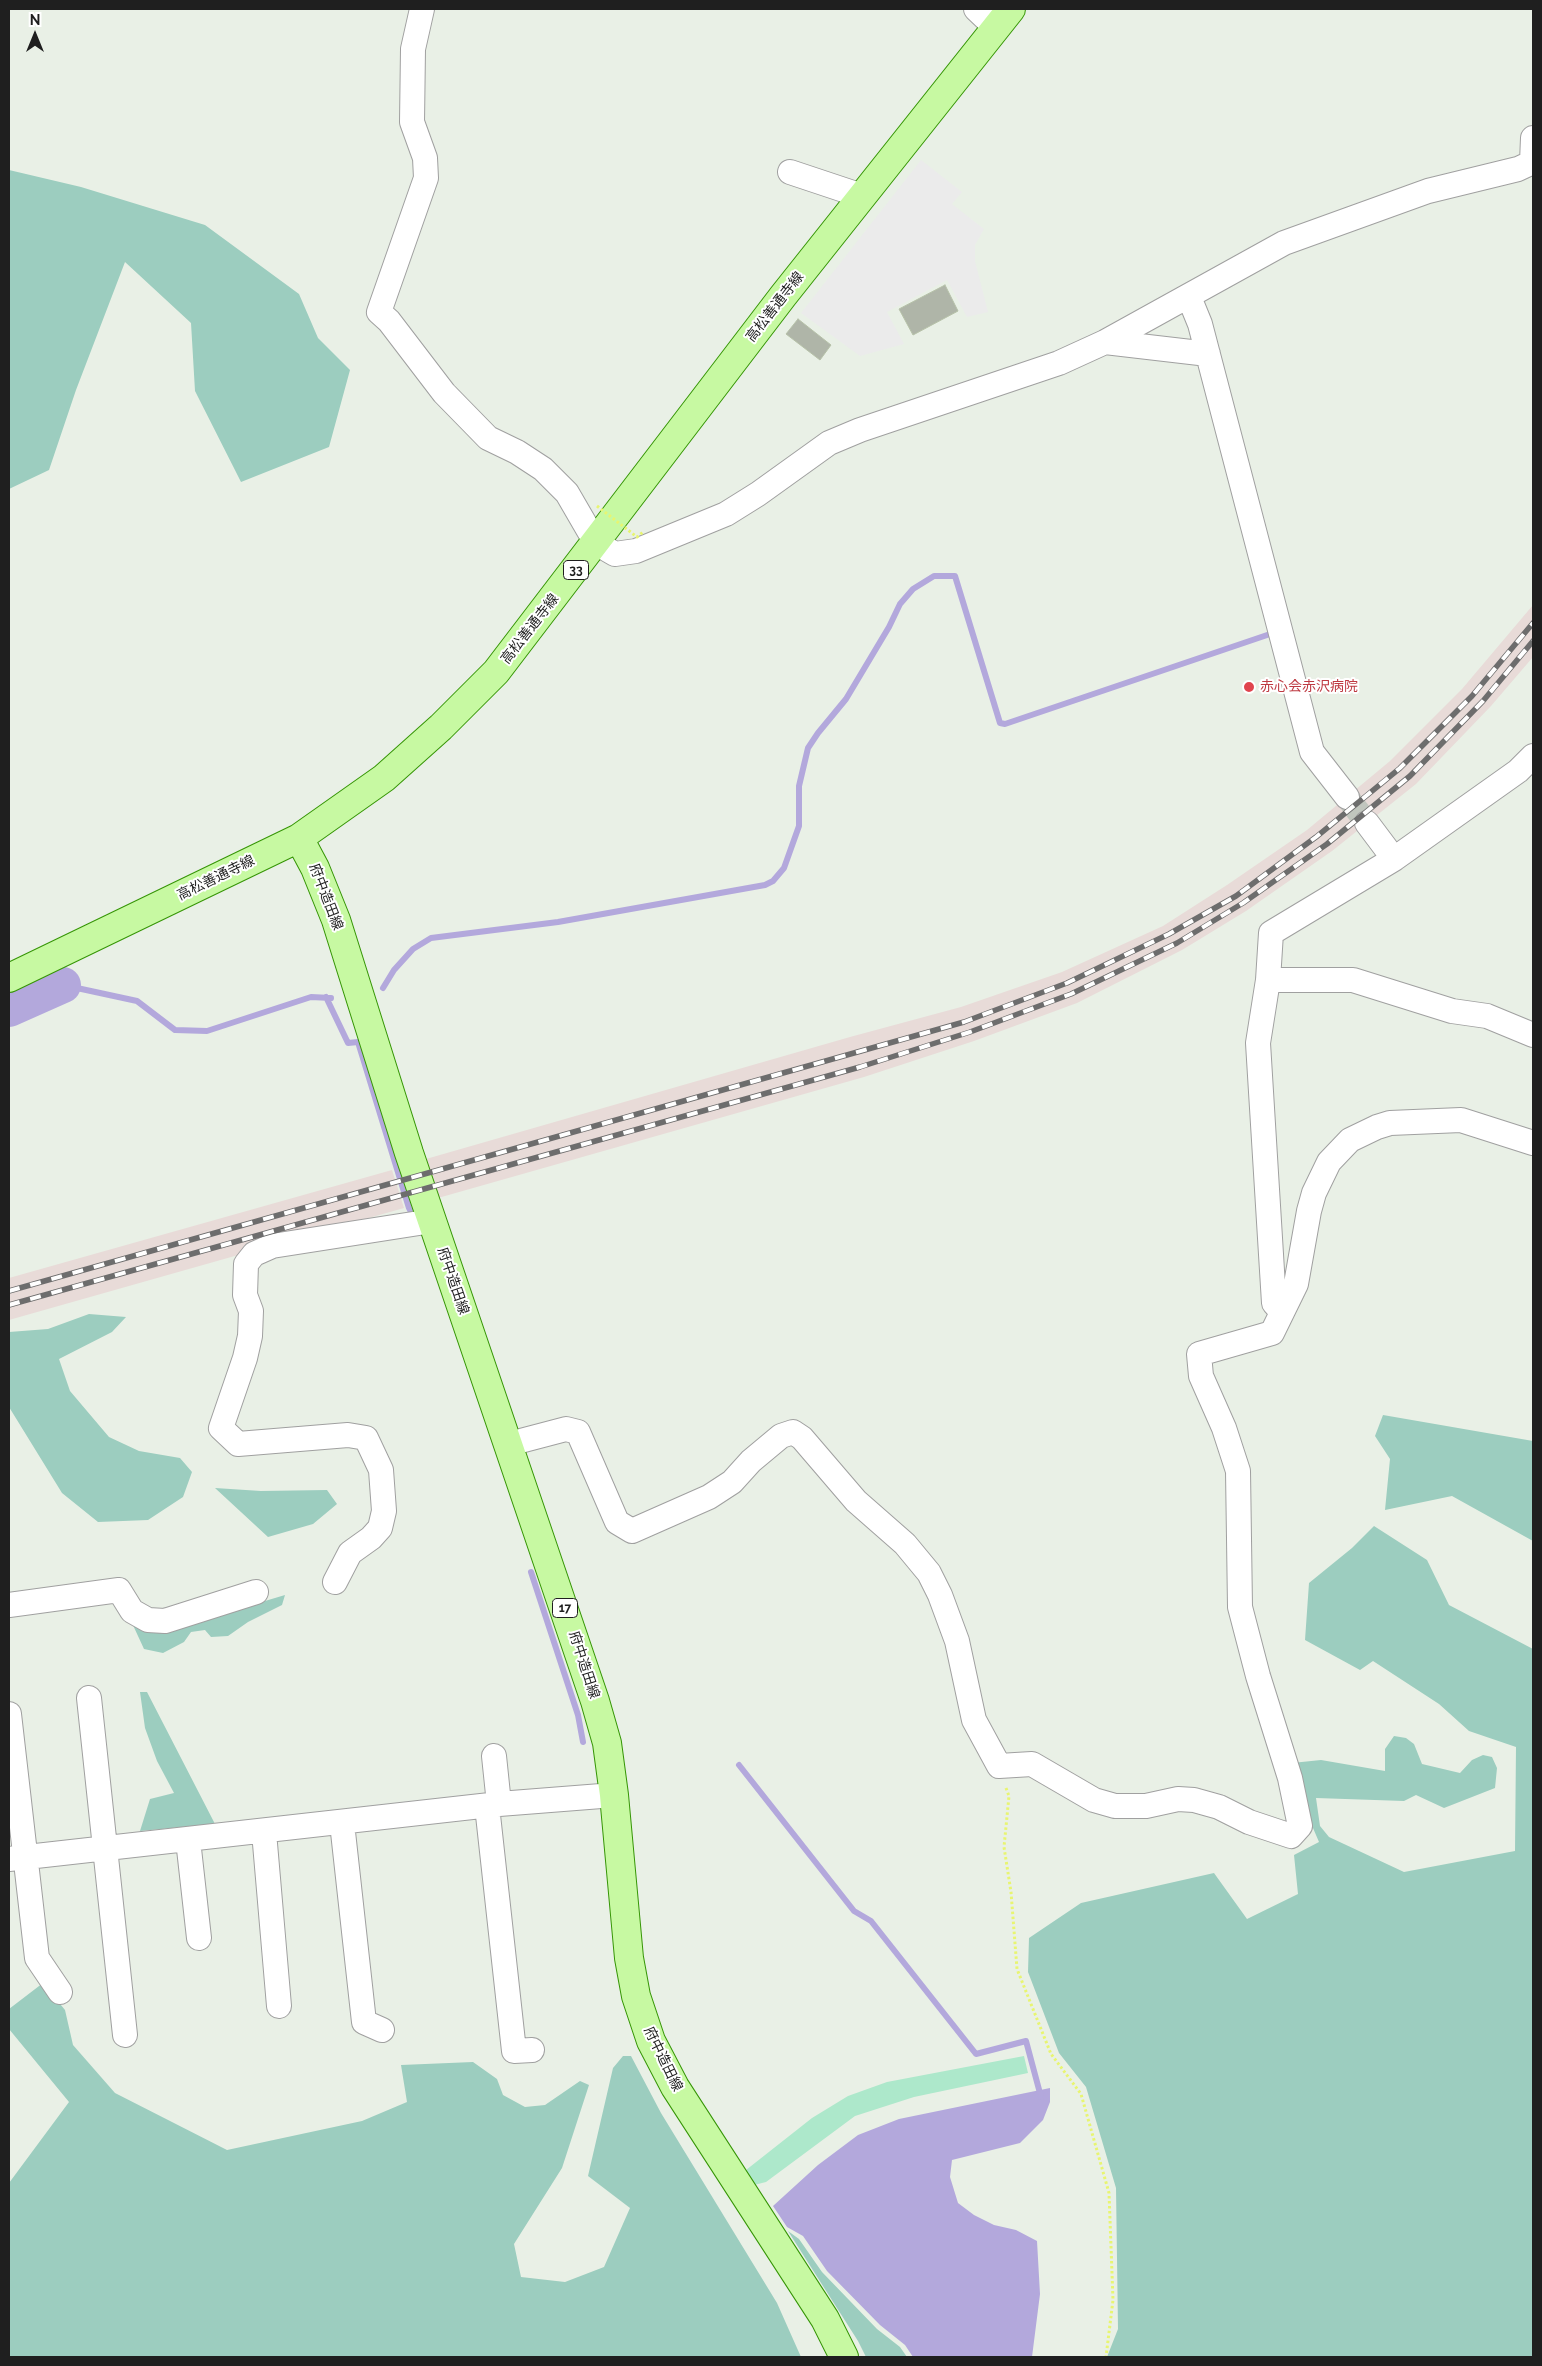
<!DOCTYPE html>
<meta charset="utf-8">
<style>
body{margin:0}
#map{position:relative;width:1542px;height:2366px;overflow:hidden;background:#e9f0e6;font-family:Raleway,sans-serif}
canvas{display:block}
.frame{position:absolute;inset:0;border:10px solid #1f1f1f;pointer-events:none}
.north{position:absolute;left:10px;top:10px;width:50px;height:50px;-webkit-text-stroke:4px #fff;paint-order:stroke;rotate:0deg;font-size:14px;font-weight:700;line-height:20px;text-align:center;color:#1f1f1f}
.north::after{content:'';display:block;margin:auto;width:18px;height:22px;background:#1f1f1f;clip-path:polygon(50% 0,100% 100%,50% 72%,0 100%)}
</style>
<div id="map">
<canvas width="1542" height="2366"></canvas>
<div class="frame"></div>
<div class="north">N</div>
</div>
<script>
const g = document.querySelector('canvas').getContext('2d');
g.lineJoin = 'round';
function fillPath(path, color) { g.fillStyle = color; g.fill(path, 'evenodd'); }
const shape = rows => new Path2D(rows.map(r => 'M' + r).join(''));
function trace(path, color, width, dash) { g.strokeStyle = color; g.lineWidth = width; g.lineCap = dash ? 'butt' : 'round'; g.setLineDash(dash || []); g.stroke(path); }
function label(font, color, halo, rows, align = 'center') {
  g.font = font + ' Raleway,"Noto Sans JP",sans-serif'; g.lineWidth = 4; g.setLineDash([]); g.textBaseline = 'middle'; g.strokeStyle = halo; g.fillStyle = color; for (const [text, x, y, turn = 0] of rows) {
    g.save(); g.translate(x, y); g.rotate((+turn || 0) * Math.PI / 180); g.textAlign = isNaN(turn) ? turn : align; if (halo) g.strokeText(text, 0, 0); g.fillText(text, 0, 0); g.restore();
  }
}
fillPath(shape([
 [1533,605,1533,657,1491,706,1416,784,1332,851,1246,911,1182,950,1077,1003,974,1041,864,1077,438,1198,426,1159,850,1037,961,1007,1062,972,1163,926,1227,885,1307,830,1390,761,1462,689],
 [392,1170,404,1208,9,1320,9,1278]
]), '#e8dbd8');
fillPath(shape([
 [1024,2056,1028,2073,914,2097,855,2116,766,2182,754,2185,746,2170,812,2118,848,2096,887,2082]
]), '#ade8cb');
fillPath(shape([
 [9,170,81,187,205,225,299,294,318,338,350,370,329,447,241,482,195,391,191,323,125,262,76,390,49,470,9,489],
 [89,1314,126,1317,112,1332,59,1359,70,1391,109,1437,139,1451,180,1458,192,1472,183,1497,148,1520,98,1522,62,1493,9,1407,9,1332,48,1329],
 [1383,1415,1533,1441,1533,1541,1452,1496,1385,1510,1390,1459,1375,1436],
 [215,1488,261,1491,327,1490,337,1504,313,1524,268,1537],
 [1374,1526,1427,1560,1449,1605,1533,1649,1533,2357,1107,2357,1118,2329,1116,2188,1086,2087,1059,2053,1028,1972,1029,1938,1081,1903,1214,1873,1247,1919,1298,1894,1294,1855,1319,1842,1313,1828,1304,1821,1292,1763,1321,1760,1385,1771,1385,1749,1394,1736,1406,1738,1414,1744,1422,1764,1460,1773,1472,1760,1483,1755,1492,1757,1497,1768,1495,1788,1444,1808,1416,1795,1404,1801,1316,1798,1320,1826,1329,1837,1404,1872,1515,1851,1516,1747,1469,1731,1439,1704,1373,1661,1360,1670,1305,1640,1309,1583,1352,1548],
 [285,1595,282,1605,248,1622,228,1636,211,1637,205,1630,191,1632,184,1642,163,1653,144,1649,132,1623,265,1601],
 [140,1692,147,1692,215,1824,140,1831,150,1799,174,1793,157,1761,145,1728],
 [43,1983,65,2010,73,2045,115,2093,227,2150,362,2121,407,2102,401,2065,473,2062,497,2079,503,2095,525,2107,545,2105,580,2081,589,2085,562,2168,514,2244,521,2277,565,2282,604,2267,630,2208,588,2176,613,2068,623,2056,631,2056,661,2113,777,2303,801,2357,9,2357,9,2183,69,2102,9,2029,9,2009],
 [788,2231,799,2239,822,2272,877,2329,900,2347,907,2357,866,2357,858,2341]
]), '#9ccdbf');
fillPath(shape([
 [921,160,962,192,952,204,984,229,975,245,975,261,988,312,967,317,947,280,887,312,904,344,860,356,801,313]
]), '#ebebeb');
fillPath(shape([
 [1050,2088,1050,2102,1043,2120,1020,2143,952,2160,950,2177,958,2203,974,2215,994,2225,1016,2230,1037,2241,1040,2294,1032,2357,913,2357,905,2345,880,2325,827,2271,803,2236,787,2227,773,2206,818,2165,858,2135,899,2119]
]), '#b3a8dc');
trace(shape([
 [63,985,137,1001,175,1030,207,1031,311,997,331,998],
 [383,988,394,970,413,949,431,938,558,922,765,885,773,881,784,868,799,826,799,786,808,748,818,733,846,699,889,627,900,604,913,589,934,576,955,576,1000,723,1005,724,1276,632],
 [326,997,348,1043,358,1042,409,1208,415,1220],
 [531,1572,578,1715,583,1742],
 [739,1765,854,1911,871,1921,976,2054,1026,2041,1041,2097]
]), '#b3a8dc', 6);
trace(shape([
 [9,1009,63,985]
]), '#b3a8dc', 36);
const building = shape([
 [945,285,958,311,913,335,899,309,945,285],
 [798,319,831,345,820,360,786,334,798,319]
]);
fillPath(building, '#afb5a8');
trace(building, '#b6c1a8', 1);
trace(shape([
 [1347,797,1367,823]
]), '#c1c6be', 24, [24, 12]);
const street = shape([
 [422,9,413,49,412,122,425,158,426,178,379,312,389,321,444,393,488,438,517,452,543,469,567,493,596,543,615,554,636,551,726,514,758,494,829,443,860,430,1059,363,1105,342,1284,243,1428,191,1518,169,1533,162],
 [976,9,996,28],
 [1532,162,1533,138],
 [790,172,862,196],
 [1189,297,1200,324,1312,752,1347,797],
 [1105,342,1208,354],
 [1367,823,1394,859],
 [1268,980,1353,980,1452,1011,1487,1016,1533,1035],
 [1282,1312,1274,1303,1258,1043,1268,980,1271,933,1394,859,1518,771,1533,756],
 [509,1444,566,1429,578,1432,617,1522,632,1531,709,1497,732,1482,751,1461,781,1436,793,1432,802,1438,856,1501,905,1544,929,1573,940,1595,957,1641,974,1720,999,1766,1032,1764,1094,1800,1115,1806,1146,1806,1178,1799,1194,1800,1219,1807,1249,1822,1291,1836,1300,1826,1290,1778,1258,1676,1240,1607,1238,1471,1224,1428,1201,1376,1199,1354,1272,1333,1296,1284,1309,1211,1314,1193,1329,1162,1350,1140,1377,1127,1390,1123,1461,1120,1533,1143],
 [335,1582,350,1553,371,1538,380,1528,384,1511,381,1470,366,1438,348,1435,238,1444,221,1428,245,1358,250,1336,251,1311,245,1295,246,1264,254,1254,272,1246,432,1221],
 [9,1605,119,1590,132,1611,148,1620,165,1621,256,1592],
 [89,1698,125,2035],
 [9,1714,37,1958,60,1992],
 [494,1756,499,1804],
 [487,1806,514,2051,532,2050],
 [342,1823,364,2022,382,2030],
 [264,1832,279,2006],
 [188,1840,199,1938],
 [9,1859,499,1804,614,1795]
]);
const primary = shape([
 [299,838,315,868,336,920,409,1153,595,1701,607,1743,614,1795,629,1958,636,1996,651,2041,675,2087,825,2319,844,2357],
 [9,978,299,838,384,778,441,727,496,672,783,296,1011,9]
]);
trace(street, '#a0a0a0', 26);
trace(primary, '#359505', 30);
trace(shape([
 [1006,1788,1009,1796,1004,1847,1011,1892,1017,1969,1051,2054,1081,2094,1109,2193,1113,2300,1106,2357]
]), '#e8f571', 3, [2.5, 2.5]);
trace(street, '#fff', 24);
trace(primary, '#c7f9a2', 28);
const rail = shape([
 [9,1291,964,1022,1067,983,1169,934,1236,896,1316,837,1400,768,1472,696,1533,623],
 [9,1305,860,1067,970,1032,1071,994,1177,943,1243,903,1327,844,1410,776,1483,701,1533,641]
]);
trace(rail, '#6d6d6d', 5.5);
trace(rail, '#fff', 4, [11]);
trace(shape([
 [597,506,637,537,643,532]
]), '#e8f571', 3, [2.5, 2.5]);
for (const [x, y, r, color] of [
 [1249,687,6,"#e0444e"]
]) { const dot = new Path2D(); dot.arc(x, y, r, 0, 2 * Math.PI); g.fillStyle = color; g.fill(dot); trace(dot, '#fff', 2); }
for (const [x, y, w] of [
 [576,570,25],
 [565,1608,25]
]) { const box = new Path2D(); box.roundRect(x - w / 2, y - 9.5, w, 19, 4); g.fillStyle = '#fff'; g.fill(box); trace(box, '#1f1f1f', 1); }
label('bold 12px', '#1f1f1f', null, [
 ["33",576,570],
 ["17",565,1608]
]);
label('14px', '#1f1f1f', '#fff', [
 ["高松善通寺線",775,307,-52],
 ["高松善通寺線",530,629,-52],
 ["高松善通寺線",216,878,-26],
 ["府中造田線",326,897,69],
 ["府中造田線",453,1281,71],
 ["府中造田線",584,1665,72],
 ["府中造田線",663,2059,64]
]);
label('14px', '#be3a42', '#fff', [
 ["赤心会赤沢病院",1260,687]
], 'left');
</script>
